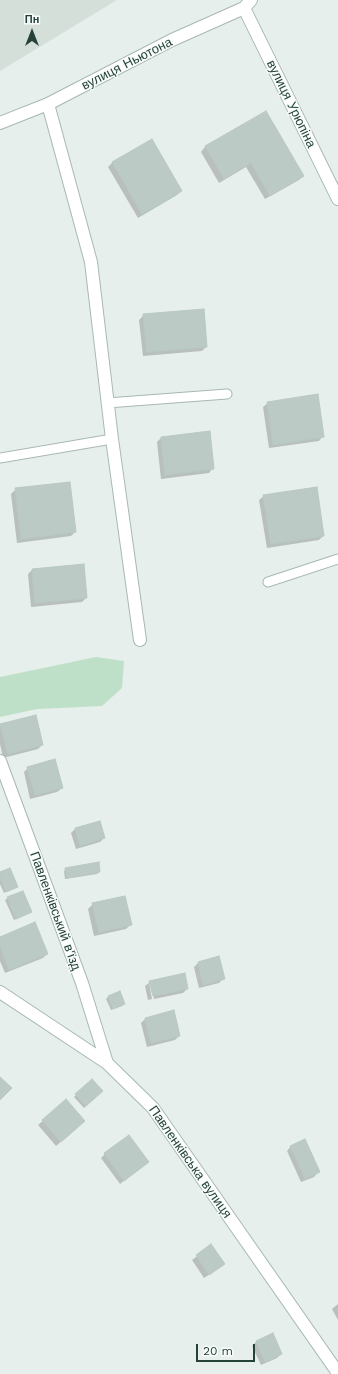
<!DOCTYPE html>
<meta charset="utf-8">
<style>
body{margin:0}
#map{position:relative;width:338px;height:1374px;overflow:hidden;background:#e6efeb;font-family:"Work Sans",sans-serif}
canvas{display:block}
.north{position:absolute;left:12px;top:12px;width:40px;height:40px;-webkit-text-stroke:3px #f7fbf9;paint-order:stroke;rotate:0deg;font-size:11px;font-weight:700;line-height:16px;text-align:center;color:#24423a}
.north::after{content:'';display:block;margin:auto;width:14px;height:18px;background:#24423a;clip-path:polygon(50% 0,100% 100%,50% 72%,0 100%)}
.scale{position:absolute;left:196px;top:1344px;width:59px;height:18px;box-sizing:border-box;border:2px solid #24423a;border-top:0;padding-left:5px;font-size:12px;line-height:14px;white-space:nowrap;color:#24423a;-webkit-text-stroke:3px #f7fbf9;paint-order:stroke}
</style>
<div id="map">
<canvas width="338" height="1374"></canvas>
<div class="north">Пн</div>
<div class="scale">20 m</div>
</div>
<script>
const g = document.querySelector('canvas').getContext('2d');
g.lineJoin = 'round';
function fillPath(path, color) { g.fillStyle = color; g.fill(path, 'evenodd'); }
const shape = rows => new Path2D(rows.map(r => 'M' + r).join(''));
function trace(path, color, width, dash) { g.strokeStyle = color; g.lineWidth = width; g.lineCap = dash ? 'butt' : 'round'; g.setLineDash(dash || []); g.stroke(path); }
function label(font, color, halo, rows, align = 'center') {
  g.font = font + ' "Work Sans",sans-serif'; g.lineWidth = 3; g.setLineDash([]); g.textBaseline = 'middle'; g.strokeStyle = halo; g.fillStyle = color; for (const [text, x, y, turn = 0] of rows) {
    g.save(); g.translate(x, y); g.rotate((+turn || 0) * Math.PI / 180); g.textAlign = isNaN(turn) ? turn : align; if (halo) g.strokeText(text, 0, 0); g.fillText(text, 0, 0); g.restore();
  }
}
fillPath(shape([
 [0,0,117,0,0,71]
]), '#d4dfda');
fillPath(shape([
 [96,657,124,661,122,688,102,706,37,709,0,717,0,677]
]), '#bfe0c8');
fillPath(shape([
 [266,112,303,176,299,180,265,199,246,167,219,183,201,152,205,147],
 [151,140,181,191,177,195,138,218,108,167,112,163],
 [144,315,206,347,202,351,143,356,139,320],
 [268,403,323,436,319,441,269,448,263,407],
 [161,438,213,468,209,473,161,479,157,442],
 [16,489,75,532,71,536,17,543,11,494],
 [264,496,323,536,319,540,267,548,259,500],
 [32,570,86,598,82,602,31,607,28,574],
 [0,725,1,725,42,745,38,749,3,758,0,744],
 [28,768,62,788,57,792,30,799,24,772],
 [75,829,104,838,100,842,76,849,71,833],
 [66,869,99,871,97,874,65,879,64,871],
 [0,873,17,887,4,893,0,884],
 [8,898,31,912,14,920,5,900],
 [93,904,131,924,126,929,94,936,88,909],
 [0,938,47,954,43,958,5,973,0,961],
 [198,963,223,979,219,983,199,988,194,967],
 [150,982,187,989,183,993,154,999,151,983,149,983,152,999,148,1000,145,986],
 [108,997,124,1004,122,1006,111,1010,106,999],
 [173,1012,179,1036,175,1040,147,1047,141,1023,145,1019],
 [92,1081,102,1091,84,1108,74,1097],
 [66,1101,79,1126,56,1146,38,1125],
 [291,1146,318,1172,314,1177,301,1182,287,1151],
 [105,1154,148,1162,120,1184,101,1158],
 [211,1246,219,1268,204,1278,192,1260],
 [338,1304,338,1320,332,1309],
 [272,1334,281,1354,277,1358,261,1365,252,1346,256,1342]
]), '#0003');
const building = shape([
 [266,111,304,176,270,196,251,163,224,179,205,146,266,111],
 [152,139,182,191,142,214,112,162,152,139],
 [204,309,207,347,147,352,143,314,204,309],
 [318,394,324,437,273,445,267,402,318,394],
 [210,431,214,469,165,475,161,437,210,431],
 [70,482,76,532,21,539,15,488,70,482],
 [317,487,324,536,271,544,263,495,317,487],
 [84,564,87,598,35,603,32,569,84,564],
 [36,715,43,745,8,754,0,724,36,715],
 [55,759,63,788,35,795,27,767,55,759],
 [100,821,105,838,80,846,75,828,100,821],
 [99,862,100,872,67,878,65,868,99,862],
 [10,868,18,887,6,892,0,877,0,872,10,868],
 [23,891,32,912,16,919,7,897,23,891],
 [125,896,132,925,99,932,92,903,125,896],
 [35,922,48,954,9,970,0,946,0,937,35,922],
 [219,956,225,979,203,985,198,962,219,956],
 [185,973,188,989,153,996,149,981,185,973],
 [120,991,125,1004,113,1009,108,996,120,991],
 [174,1010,180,1036,151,1043,145,1018,174,1010],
 [0,1077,12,1088,0,1100,0,1077],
 [92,1079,103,1091,86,1106,75,1094,92,1079],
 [66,1099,85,1121,61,1142,42,1120,66,1099],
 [129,1135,149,1162,124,1181,104,1153,129,1135],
 [305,1139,320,1172,305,1179,290,1146,305,1139],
 [211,1244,225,1264,209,1275,196,1255,211,1244],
 [273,1333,282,1354,265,1362,256,1341,273,1333]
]);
fillPath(building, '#bbcac4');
trace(building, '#b8c9c2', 1);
const service = shape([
 [107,403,227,394],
 [0,458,112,439],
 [268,582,338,559]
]);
const minor = shape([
 [244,8,338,199],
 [48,104,91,262,112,439,140,640],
 [0,761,82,983,107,1063],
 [0,992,107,1063,153,1108,338,1373]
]);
const tertiary = shape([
 [0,123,48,104,172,40,244,8,251,0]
]);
trace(service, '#a8b8b2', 11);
trace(minor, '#a8b8b2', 14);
trace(tertiary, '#a8b8b2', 14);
trace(service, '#fff', 9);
trace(minor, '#fff', 12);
trace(tertiary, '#fff', 12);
label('13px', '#24423a', '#f7fbf9', [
 ["вулиця Ньютона",127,64,-27],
 ["вулиця Урюпіна",291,104,64],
 ["Павленківський в'їзд",55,911,70],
 ["Павленківська вулиця",190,1162,55]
]);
</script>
